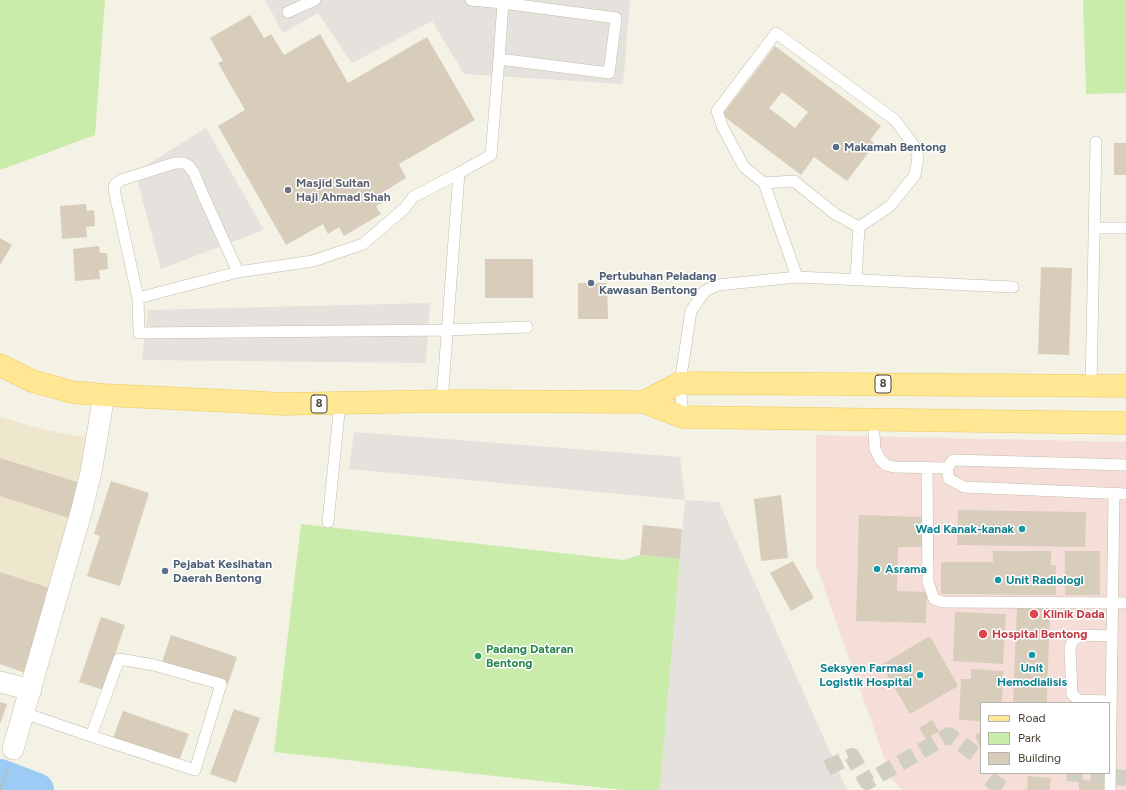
<!DOCTYPE html>
<style>
body{margin:0}
#map{position:relative;width:1126px;height:790px;overflow:hidden;background:#f4f1e5;font-family:Figtree,sans-serif}
canvas{display:block}
.legend{position:absolute;left:980px;top:702px;width:130px;height:72px;box-sizing:border-box;background:#fff;border:1px solid #b5b3ae;margin:0;padding:5px 7px;list-style:none;font-size:12px;color:#474134}
.legend li{display:flex;align-items:center;gap:8px;height:20px}
.legend b{width:20px;border:1px solid #b5b3ae}
</style>
<div id="map">
<canvas width="1126" height="790"></canvas>
<ul class="legend">
<li><b style="height:5px;background:#ffe793"></b>Road</li>
<li><b style="height:11px;background:#caecab"></b>Park</li>
<li><b style="height:11px;background:#d7cdba"></b>Building</li>
</ul>
</div>
<script>
const g = document.querySelector('canvas').getContext('2d');
g.lineJoin = 'round';
function fillPath(path, color) { g.fillStyle = color; g.fill(path, 'evenodd'); }
const shape = rows => new Path2D(rows.map(r => 'M' + r).join(''));
function trace(path, color, width, dash) { g.strokeStyle = color; g.lineWidth = width; g.lineCap = dash ? 'butt' : 'round'; g.setLineDash(dash || []); g.stroke(path); }
function label(font, color, halo, rows, align = 'center') {
  g.font = font + ' Figtree,sans-serif'; g.lineWidth = 3; g.setLineDash([]); g.textBaseline = 'middle'; g.strokeStyle = halo; g.fillStyle = color; for (const [text, x, y, turn = 0] of rows) {
    g.save(); g.translate(x, y); g.rotate((+turn || 0) * Math.PI / 180); g.textAlign = isNaN(turn) ? turn : align; if (halo) g.strokeText(text, 0, 0); g.fillText(text, 0, 0); g.restore();
  }
}
fillPath(shape([
 [0,417,50,431,90,438,77,504,24,660,0,652]
]), '#eee7ce');
fillPath(shape([
 [816,435,1126,442,1126,790,903,790,892,780,816,565],
 [981,703,1109,703,1109,773,981,773]
]), '#f6ded8');
fillPath(shape([
 [0,0,105,0,95,135,0,170],
 [1083,0,1126,0,1126,93,1086,94],
 [301,524,624,560,640,555,680,559,660,790,623,790,274,752]
]), '#caecab');
fillPath(shape([
 [265,0,630,0,623,84,464,74,432,21,352,63,318,13,283,33],
 [206,128,264,230,161,269,135,172],
 [430,303,426,363,142,360,148,310],
 [354,432,680,457,685,500,719,502,847,790,660,790,685,500,349,469]
]), '#e5e2de');
trace(shape([
 [0,776,37,790]
]), '#9cccf6', 34);
fillPath(shape([
 [250,15,264,38,271,34,284,55,320,34,348,83,427,37,475,120,399,164,406,178,380,194,384,202,376,206,381,214,344,236,339,227,328,234,323,224,286,245,218,126,245,110,218,63,223,61,210,38],
 [775,46,881,126,870,140,875,144,847,181,814,157,801,175,722,115],
 [782,92,808,112,795,128,769,108],
 [1114,143,1126,143,1126,175,1114,175],
 [86,204,87,211,94,210,95,226,86,227,87,237,62,239,60,206],
 [0,238,12,245,0,265],
 [99,246,100,253,107,253,108,269,99,270,100,279,75,281,73,249],
 [485,259,533,259,533,298,485,298],
 [1041,267,1072,268,1069,355,1038,354],
 [578,283,607,283,608,319,578,319],
 [0,458,80,483,69,518,0,496],
 [111,481,149,493,120,586,87,576,100,536,94,534],
 [781,495,788,558,761,561,754,499],
 [958,510,1086,512,1085,547,957,545],
 [859,515,924,517,923,547,898,547,897,591,927,592,926,623,856,621],
 [643,525,682,529,680,559,640,555],
 [993,551,1051,551,1051,565,1056,565,1056,595,941,594,941,562,993,562],
 [1065,551,1100,551,1100,595,1065,595],
 [793,561,814,598,791,611,770,573],
 [0,572,59,591,31,675,0,664],
 [1017,606,1050,607,1047,703,1013,703],
 [955,612,1006,614,1003,664,953,661],
 [101,617,125,625,103,690,79,682],
 [171,635,237,657,228,684,162,662],
 [930,636,958,686,910,714,881,665],
 [971,669,1003,671,1002,703,981,703,981,721,959,720,961,679,971,679],
 [0,702,7,704,0,724],
 [234,709,260,718,236,783,210,774],
 [123,711,189,734,179,761,113,738],
 [932,720,939,731,926,739,919,728],
 [981,732,981,750,975,735],
 [1028,776,1051,778,1050,790,1027,790],
 [1079,780,1104,781,1104,790,1079,790]
]), '#d7cdba');
trace(shape([
 [827,768,852,756,867,782,949,735,981,758],
 [1067,773,1126,778],
 [991,790,1003,773]
]), '#d1cec2', 16, [16, 8]);
const service = shape([
 [288,12,315,0],
 [499,59,609,73,616,18,503,3],
 [764,183,794,181,835,214,859,227],
 [1095,228,1126,228],
 [238,272,204,197,194,173,189,166,184,163,175,163,121,180,115,185,114,188,115,194,138,298,139,333,447,330,527,327],
 [797,277,764,183,744,167,723,128,717,111,776,33,895,120,915,147,918,157,915,175,890,206,859,227,856,279],
 [138,298,238,272,313,261,363,244,405,208,413,197,459,173,491,155,499,59,503,3,471,0],
 [1091,386,1096,142],
 [442,401,459,173],
 [683,417,680,383,691,311,705,291,718,285,797,277,1013,287],
 [873,419,875,449,880,459,886,465,894,467,947,468,953,460,1126,465],
 [927,468,928,582,934,599,943,602,1126,603],
 [947,468,949,479,964,487,1126,494],
 [328,522,340,403],
 [1111,701,1078,700,1072,694,1070,648,1073,640,1081,635,1112,636],
 [24,713,91,736,195,770,221,684,154,665,119,659,91,736],
 [1110,790,1114,494]
]);
const minor = shape([
 [0,682,31,690],
 [13,749,82,509,91,472,104,395]
]);
const primary = shape([
 [0,365,32,381,72,392,104,395,249,402,282,404,442,401,644,402,683,417,1126,423],
 [644,402,680,383,1126,386]
]);
trace(service, '#c3bcaa', 12);
trace(minor, '#c3bcaa', 22);
trace(primary, '#edca5a', 23);
trace(shape([
 [0,790,8,768]
]), '#c3b697', 2.5, [2, 2]);
trace(service, '#fff', 11);
trace(minor, '#fff', 21);
trace(primary, '#ffe793', 22);
for (const [x, y, r, color] of [
 [836,147,4,"#5c6f8a"],
 [288,190,4,"#6b7280"],
 [591,283,4,"#5c6f8a"],
 [1022,529,4,"#0f9aa8"],
 [877,569,4,"#0f9aa8"],
 [165,571,4,"#5c6f8a"],
 [998,580,4,"#0f9aa8"],
 [1034,614,5,"#e0444e"],
 [983,634,5,"#e0444e"],
 [1032,655,4,"#0f9aa8"],
 [478,656,4,"#2e9e5b"],
 [920,675,4,"#0f9aa8"]
]) { const dot = new Path2D(); dot.arc(x, y, r, 0, 2 * Math.PI); g.fillStyle = color; g.fill(dot); trace(dot, '#fff', 1.5); }
for (const [x, y, w] of [
 [883,384,16],
 [319,404,16]
]) { const box = new Path2D(); box.roundRect(x - w / 2, y - 9, w, 18, 3); g.fillStyle = '#fff'; g.fill(box); trace(box, '#474134', 1); }
label('bold 11px', '#474134', null, [
 ["8",883,384],
 ["8",319,404]
]);
label('bold 12px', '#4e5e75', '#fff', [
 ["Makamah Bentong",844,147],
 ["Pertubuhan Peladang",599,276],
 ["Kawasan Bentong",599,290],
 ["Pejabat Kesihatan",173,564],
 ["Daerah Bentong",173,578]
], 'left');
label('bold 12px', '#5b616d', '#fff', [
 ["Masjid Sultan",296,183],
 ["Haji Ahmad Shah",296,197]
], 'left');
label('bold 12px', '#0d838f', '#fff', [
 ["Wad Kanak-kanak",1014,529],
 ["Asrama",885,569,"left"],
 ["Unit Radiologi",1006,580,"left"],
 ["Seksyen Farmasi",912,668],
 ["Logistik Hospital",912,682],
 ["Unit",1032,668,"center"],
 ["Hemodialisis",1032,682,"center"]
], 'right');
label('bold 12px', '#be3a42', '#fff', [
 ["Klinik Dada",1043,614],
 ["Hospital Bentong",992,634]
], 'left');
label('bold 12px', '#27864d', '#fff', [
 ["Padang Dataran",486,649],
 ["Bentong",486,663]
], 'left');
</script>
